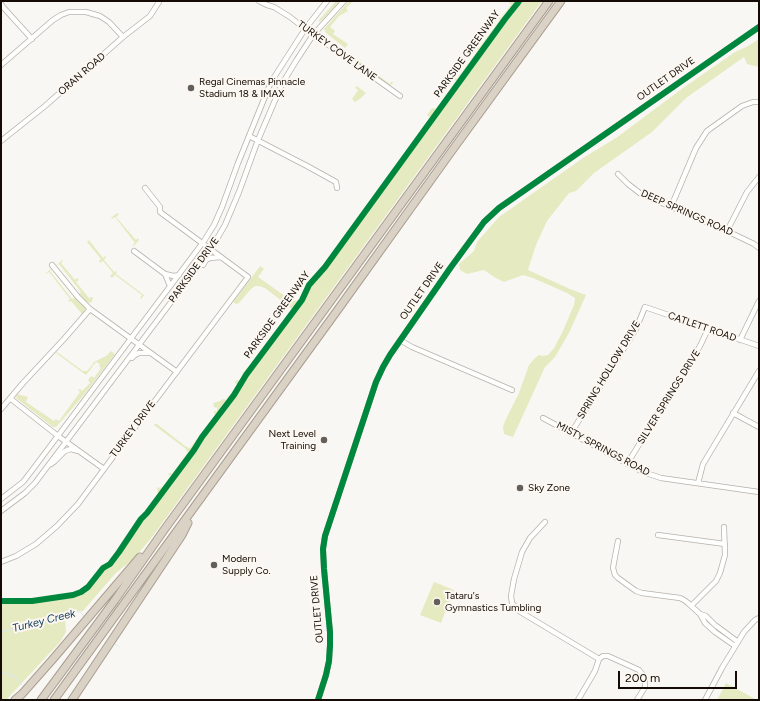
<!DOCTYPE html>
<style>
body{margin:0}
#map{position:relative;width:760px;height:701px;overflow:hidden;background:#f9f7f4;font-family:Figtree,sans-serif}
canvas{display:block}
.frame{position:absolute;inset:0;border:2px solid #130b04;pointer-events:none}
.scale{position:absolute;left:618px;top:671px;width:119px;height:18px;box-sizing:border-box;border:2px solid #130b04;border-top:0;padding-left:5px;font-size:12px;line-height:14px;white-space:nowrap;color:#130b04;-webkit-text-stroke:3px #fcf7f1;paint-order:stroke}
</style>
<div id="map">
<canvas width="760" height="701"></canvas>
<div class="frame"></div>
<div class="scale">200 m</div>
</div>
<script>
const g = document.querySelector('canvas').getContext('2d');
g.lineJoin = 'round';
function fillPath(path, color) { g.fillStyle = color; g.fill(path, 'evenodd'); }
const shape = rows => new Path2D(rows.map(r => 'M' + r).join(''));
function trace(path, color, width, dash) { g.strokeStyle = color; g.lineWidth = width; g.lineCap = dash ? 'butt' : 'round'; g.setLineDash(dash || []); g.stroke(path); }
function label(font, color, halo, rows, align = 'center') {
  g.font = font + ' Figtree,sans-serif'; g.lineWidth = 4; g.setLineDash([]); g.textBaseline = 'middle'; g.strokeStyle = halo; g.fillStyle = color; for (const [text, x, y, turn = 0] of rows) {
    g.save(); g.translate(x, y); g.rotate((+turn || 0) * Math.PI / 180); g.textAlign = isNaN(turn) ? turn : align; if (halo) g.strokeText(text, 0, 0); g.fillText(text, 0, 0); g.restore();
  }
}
fillPath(shape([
 [336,1,340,1,323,19,319,22,319,20],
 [349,1,353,1,346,8,348,11,339,16,330,27,335,31,333,34,348,44,345,48,326,33,324,29],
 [510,1,518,1,517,4,505,17,431,118,427,115,432,108,436,109,456,81,454,78,457,79,478,50,476,47,479,48,500,20,498,17,501,18,511,5,509,3],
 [520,1,542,1,152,537,132,561,123,567,115,574,82,612,80,611,69,611,65,617,66,632,60,642,6,700,1,700,1,599,30,599,41,598,70,594,81,591,87,586,101,569,104,570,109,566,117,557,142,521,154,506,206,433,235,395,246,377,259,360,288,322,304,300,311,283,324,271,481,54,507,18,518,6],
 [759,39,759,67,747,64,744,57,686,98,652,132,594,173,576,191,569,193,547,221,536,245,528,270,570,289,586,295,569,333,555,357,545,367,513,437,504,434,503,427,505,421,519,393,529,365,535,358,539,355,543,356,548,355,554,348,562,333,574,305,575,298,567,293,533,278,523,275,504,282,494,277,484,270,467,274,460,270,459,264,474,251,477,242,499,217,583,158,616,138,683,88,735,52,748,46],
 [361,59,360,62,390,84,392,81,393,83,391,85,389,85,360,64,358,63],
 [357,86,366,93,361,98,355,102,352,99,358,90,355,88],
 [117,213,119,214,116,217,136,240,138,238,139,240,134,246,133,245,135,243,115,217,112,219,111,218],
 [89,240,103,258,105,256,106,257,104,260,114,272,117,271,116,274,144,295,146,293,141,299,140,298,142,295,115,275,112,278,110,276,113,273,103,261,100,263,99,261,101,259,87,242],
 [62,260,63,261,61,263,75,280,77,278,79,280,76,282,89,298,92,297,93,298,92,302,89,303,86,301,79,294,81,292,59,264,56,266],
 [260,266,264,269,258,277,292,301,301,300,260,355,234,394,201,437,184,462,158,496,156,496,158,493,157,488,158,487,160,488,162,487,164,485,171,476,168,474,169,473,172,474,188,452,186,450,186,449,154,425,155,424,157,424,185,446,189,448,191,447,215,415,214,413,214,411,217,411,217,408,214,407,213,403,220,401,223,399,226,400,237,385,235,382,237,380,240,381,244,375,242,374,259,354,292,309,265,288,259,286,255,286,251,289,239,303,236,304,234,303,234,301],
 [52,268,52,269,50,271,72,299,75,297,85,307,85,312,80,317,80,316,82,314,71,301,69,302,68,301,70,299,49,272,46,274,46,273],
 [111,351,115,354,83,396,56,427,53,427,16,398,17,394,28,397,26,402,54,421,56,419,59,421,80,392,78,390,80,389,82,391,90,383,88,380,90,377,92,376,94,378,101,368,99,366,100,364,96,362,94,365,92,364,94,362,106,356],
 [57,352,83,371,87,371,92,365,93,366,86,375,56,353],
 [434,582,454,590,441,623,420,615],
 [726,683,757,700,717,700]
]), '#e6eac0');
trace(shape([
 [1,632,73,612,80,612,85,617],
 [114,643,119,647],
 [1,672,14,676,22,685]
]), '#d8e8f5', 1);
const minor = shape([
 [259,1,267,5,274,7,290,17,313,35,330,46,400,96],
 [1,4,3,7,32,39],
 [1,65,53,20,61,15,69,12,86,12,100,16,109,22,123,37],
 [249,136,307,166,336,182,337,188],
 [1,141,45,106,123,37,150,16,159,2],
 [618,174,628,184,641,194,727,231,754,244,759,248],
 [671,207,696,148,707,131,742,106,753,102,759,102],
 [727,231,747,192,759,177],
 [134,251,165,274,170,286],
 [52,265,78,297,90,309,177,372],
 [203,265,206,260,210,258,221,257],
 [165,274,174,276,179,275],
 [400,340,412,347,512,390],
 [740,340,759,301],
 [132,358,135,355,139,353,149,353],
 [11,399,58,436,104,469],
 [1,409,23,383,64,339,90,309],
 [733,413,759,427],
 [543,418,643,472,661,478,759,492],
 [571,433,636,329,645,307,759,346],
 [51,464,55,461,65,451,71,449,78,451],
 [627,464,700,346,708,329],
 [698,483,703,464,759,371],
 [1,499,23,482,33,469,204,241,214,225,222,207,238,163,271,82,305,29,327,1],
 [1,511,25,493,35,483,211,249,225,225,239,192,258,140,282,84,296,61,313,35,344,1],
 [545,522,530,538,522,552,514,579,511,596,512,603,519,611,599,659,603,656,608,656,639,670,643,675,645,681,645,687,637,700],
 [658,535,725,544],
 [618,541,614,562,613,568,615,575,618,578,636,591,642,593,680,598,684,600,688,603,700,614,705,623,715,632,735,646],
 [1,562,16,556,36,544,57,526,78,504,139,422,248,277,160,212,160,207,145,188],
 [691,606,716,581,720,573,725,555,724,527],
 [700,614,706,616,715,625,738,642],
 [318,700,326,675,329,661,330,645,330,632,324,569,323,549,325,536,376,382,383,367,390,355,451,267,484,222,499,208,759,27],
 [578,700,595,671,599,659],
 [705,700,722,668,744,632,755,620,759,618]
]);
const highway = shape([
 [15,700,22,694,53,659,140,557],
 [41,700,115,600,164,530,549,1],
 [54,700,334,315,451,152,561,1],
 [72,700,182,535,188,523]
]);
trace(minor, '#b6b1ab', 6);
trace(highway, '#a99e90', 9);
trace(minor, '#fefefd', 4.5);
trace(highway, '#dbd2c6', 7);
trace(shape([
 [1,601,32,601,73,595,81,592,88,587,103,568,110,564,119,552,141,519,147,513,194,450,202,437,234,395,246,375,302,300,309,285,325,267,505,19,517,4,519,1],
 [318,700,326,675,329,661,330,645,330,632,324,569,323,549,325,536,376,382,383,367,390,355,451,267,484,222,499,208,759,27]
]), '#00873e', 6);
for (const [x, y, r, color] of [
 [191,88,4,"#645e58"],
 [324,440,4,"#645e58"],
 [520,488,4,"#645e58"],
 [214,565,4,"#645e58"],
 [437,602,4,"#645e58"]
]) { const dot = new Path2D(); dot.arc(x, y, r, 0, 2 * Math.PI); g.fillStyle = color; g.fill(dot); trace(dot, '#fcf7f1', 1.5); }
label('10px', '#130b04', '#fcf7f1', [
 ["TURKEY COVE LANE",337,51,36],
 ["PARKSIDE GREENWAY",467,54,-54],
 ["ORAN ROAD",82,74,-41],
 ["OUTLET DRIVE",666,79,-35],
 ["DEEP SPRINGS ROAD",687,213,24],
 ["PARKSIDE DRIVE",194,270,-54],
 ["OUTLET DRIVE",422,291,-55],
 ["PARKSIDE GREENWAY",277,315,-54],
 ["CATLETT ROAD",702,327,19],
 ["SPRING HOLLOW DRIVE",609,370,-59],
 ["SILVER SPRINGS DRIVE",669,397,-58],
 ["TURKEY DRIVE",133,429,-53],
 ["MISTY SPRINGS ROAD",603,449,28],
 ["OUTLET DRIVE",317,609,-95]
]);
label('10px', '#130b04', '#fcf7f1', [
 ["Regal Cinemas Pinnacle",199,82],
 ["Stadium 18 & IMAX",199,94],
 ["Next Level",316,434,"right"],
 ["Training",316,446,"right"],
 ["Sky Zone",528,488],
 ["Modern",222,559],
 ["Supply Co.",222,571],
 ["Tataru's",445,596],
 ["Gymnastics Tumbling",445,608]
], 'left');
label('italic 11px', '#0d395b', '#fcf7f1', [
 ["Turkey Creek",44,621,-14]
]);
</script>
